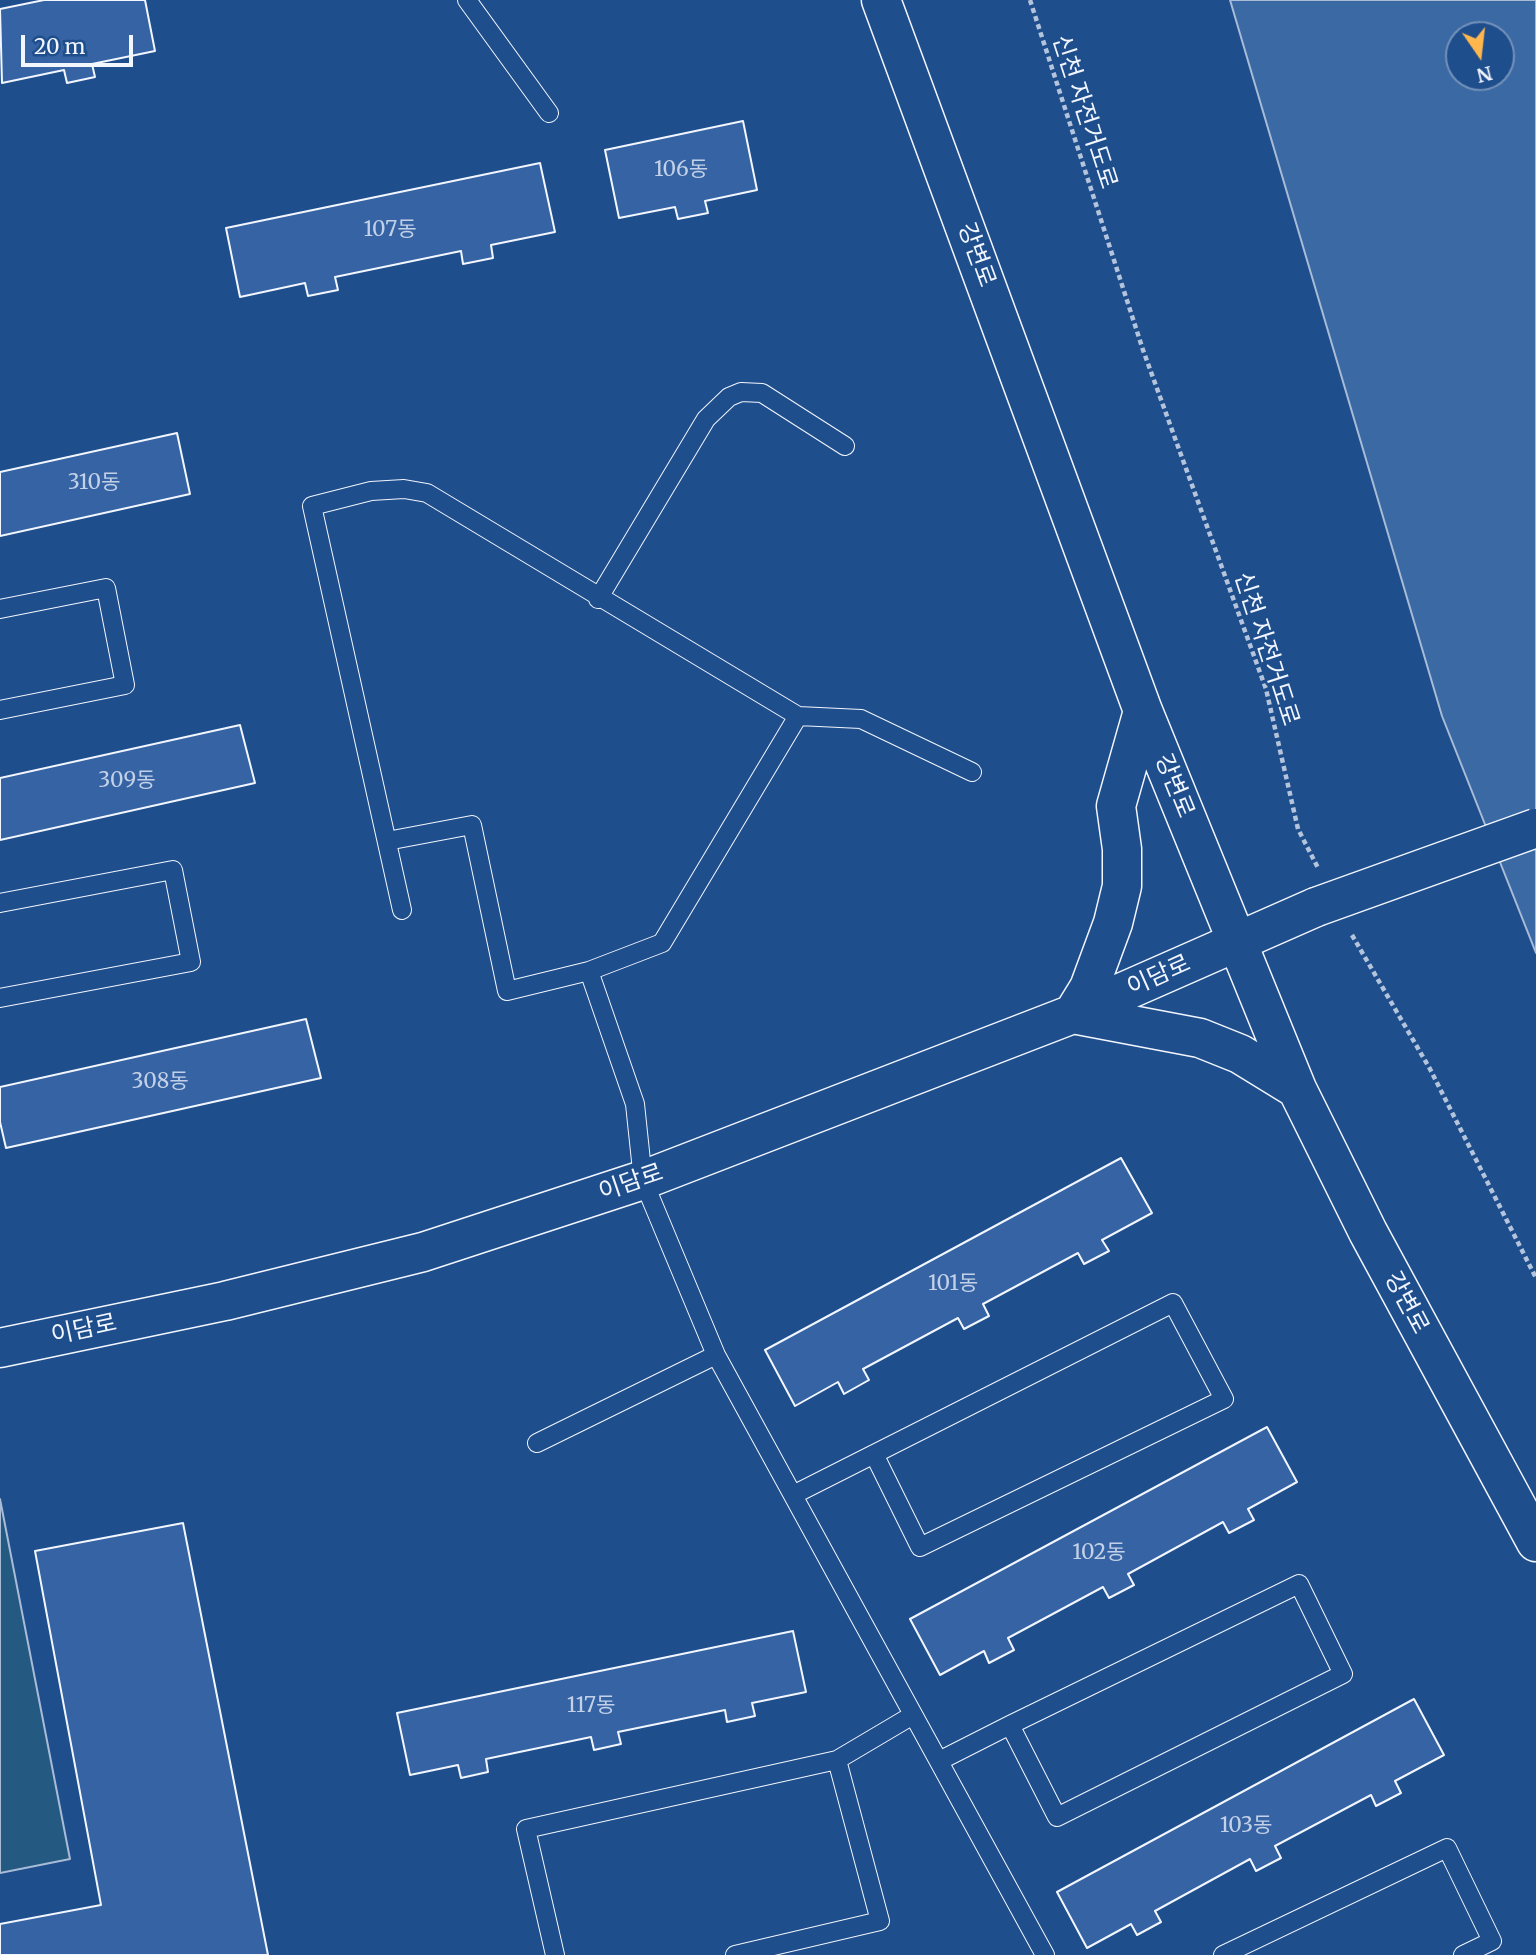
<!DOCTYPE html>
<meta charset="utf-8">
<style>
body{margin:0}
#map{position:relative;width:1536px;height:1955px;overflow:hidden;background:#1f4e8c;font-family:Merriweather,serif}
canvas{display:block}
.north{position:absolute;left:1445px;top:21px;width:70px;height:70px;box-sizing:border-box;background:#1f4e8c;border:2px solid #7391ba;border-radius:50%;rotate:166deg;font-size:19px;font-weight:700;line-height:28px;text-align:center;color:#f2f6ff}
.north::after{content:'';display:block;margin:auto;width:24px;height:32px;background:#ffb74d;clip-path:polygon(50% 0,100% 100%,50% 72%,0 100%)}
.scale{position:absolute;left:21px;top:35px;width:112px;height:32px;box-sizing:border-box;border:4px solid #f2f6ff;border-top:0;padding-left:9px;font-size:21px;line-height:24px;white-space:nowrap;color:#f2f6ff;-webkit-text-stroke:5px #1f4e8c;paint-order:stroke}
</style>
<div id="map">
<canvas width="1536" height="1955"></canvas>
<div class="north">N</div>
<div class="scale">20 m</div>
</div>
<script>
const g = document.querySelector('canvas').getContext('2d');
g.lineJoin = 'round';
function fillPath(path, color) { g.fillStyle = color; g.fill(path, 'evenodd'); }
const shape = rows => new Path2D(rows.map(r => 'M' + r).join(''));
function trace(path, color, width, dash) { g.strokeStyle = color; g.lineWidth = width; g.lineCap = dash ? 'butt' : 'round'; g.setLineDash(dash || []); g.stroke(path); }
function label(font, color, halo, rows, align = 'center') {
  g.font = font + ' Merriweather,"Noto Sans KR",serif'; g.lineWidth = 5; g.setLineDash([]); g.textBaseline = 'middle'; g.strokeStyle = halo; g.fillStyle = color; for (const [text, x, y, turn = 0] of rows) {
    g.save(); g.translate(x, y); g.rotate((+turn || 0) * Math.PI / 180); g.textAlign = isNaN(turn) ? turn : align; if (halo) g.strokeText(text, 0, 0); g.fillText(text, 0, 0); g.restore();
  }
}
const green = shape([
 [0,1499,70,1859,0,1873,0,1499]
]);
fillPath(green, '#245a82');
trace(green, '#a8bbd7', 2);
const water = shape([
 [1230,0,1536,0,1536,953,1442,716,1230,0],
 [1459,35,1501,35,1501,77,1459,77,1459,35]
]);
fillPath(water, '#3b69a3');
trace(water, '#a8bbd7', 2);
const building = shape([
 [44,0,145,0,155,51,92,64,95,77,67,83,64,70,2,83,0,9,44,0],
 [743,121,757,190,705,201,708,213,678,219,675,207,619,218,605,150,743,121],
 [540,163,555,232,491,245,493,258,463,264,461,251,335,277,338,290,308,296,305,283,240,297,226,228,540,163],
 [177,433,190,494,0,536,0,472,177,433],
 [240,725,255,783,0,840,0,778,240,725],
 [306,1019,321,1078,6,1148,0,1122,0,1087,306,1019],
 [1121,1158,1152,1213,1102,1240,1109,1251,1084,1264,1078,1253,983,1304,989,1316,964,1329,958,1318,863,1369,869,1380,844,1394,838,1382,795,1406,765,1350,1121,1158],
 [1267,1427,1297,1482,1248,1509,1254,1520,1229,1533,1223,1522,1128,1574,1134,1585,1109,1598,1103,1587,1008,1638,1014,1650,989,1663,984,1651,940,1675,910,1619,1267,1427],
 [183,1523,268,1955,0,1955,0,1924,101,1905,35,1551,183,1523],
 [793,1631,806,1692,752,1703,755,1716,727,1722,725,1710,618,1732,621,1744,594,1750,591,1737,486,1759,488,1772,461,1778,458,1765,410,1775,397,1713,793,1631],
 [1414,1699,1444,1755,1395,1781,1401,1793,1376,1806,1371,1795,1275,1846,1281,1858,1256,1871,1250,1859,1155,1911,1161,1922,1137,1935,1131,1924,1087,1948,1057,1892,1414,1699]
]);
fillPath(building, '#3563a3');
trace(building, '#f2f6ff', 2);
const lane = shape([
 [467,0,549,113],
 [598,599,706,419,729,397,741,392,762,393,845,446],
 [0,609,106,588,125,685,0,710],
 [387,841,472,825,507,991,589,971,635,1104,643,1180,716,1355,1045,1955],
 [0,903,173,870,191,962,0,998],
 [402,910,312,506,371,491,404,489,427,493,798,716,861,719,972,772],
 [589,971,662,943,798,716],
 [537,1443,716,1355],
 [793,1495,1173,1303,1224,1399,920,1547,874,1454],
 [939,1761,1010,1725,1299,1584,1343,1674,1057,1817,1010,1725],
 [555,1955,526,1829,837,1760,913,1715],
 [735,1955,880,1921,837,1760],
 [1223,1955,1447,1848,1492,1941,1463,1955]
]);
const secondary = shape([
 [881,0,1143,711,1297,1089,1368,1232,1536,1542],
 [1143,711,1116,806,1122,849,1122,886,1113,923,1089,988,1073,1014,1200,1038,1240,1054,1297,1089],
 [0,1348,225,1301,423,1252,643,1180,1073,1014,1316,907]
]);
trace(lane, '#f2f6ff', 20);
trace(secondary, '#f2f6ff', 41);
trace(shape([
 [1030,0,1143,350,1266,689,1298,829,1318,868],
 [1352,935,1430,1069,1536,1278]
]), '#b3c4dc', 4.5, [5, 3.5]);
trace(lane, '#1f4e8c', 18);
trace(secondary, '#1f4e8c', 38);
const secondaryBridge = shape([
 [1316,907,1536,828]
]);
trace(secondaryBridge, '#f2f6ff', 41, []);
trace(secondaryBridge, '#1f4e8c', 38);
label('21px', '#c3d1e8', null, [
 ["106동",681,170],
 ["107동",390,230],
 ["310동",94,483],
 ["309동",127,781],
 ["308동",160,1082],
 ["101동",953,1284],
 ["102동",1099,1553],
 ["117동",591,1706],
 ["103동",1246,1826]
]);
label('24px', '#f2f6ff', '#1f4e8c', [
 ["신천 자전거도로",1084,112,72],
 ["강변로",976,255,70],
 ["신천 자전거도로",1266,649,72],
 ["강변로",1174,786,68],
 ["이담로",1159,976,-24],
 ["이담로",631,1183,-19],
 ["강변로",1406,1303,62],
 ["이담로",84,1330,-12]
]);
</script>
